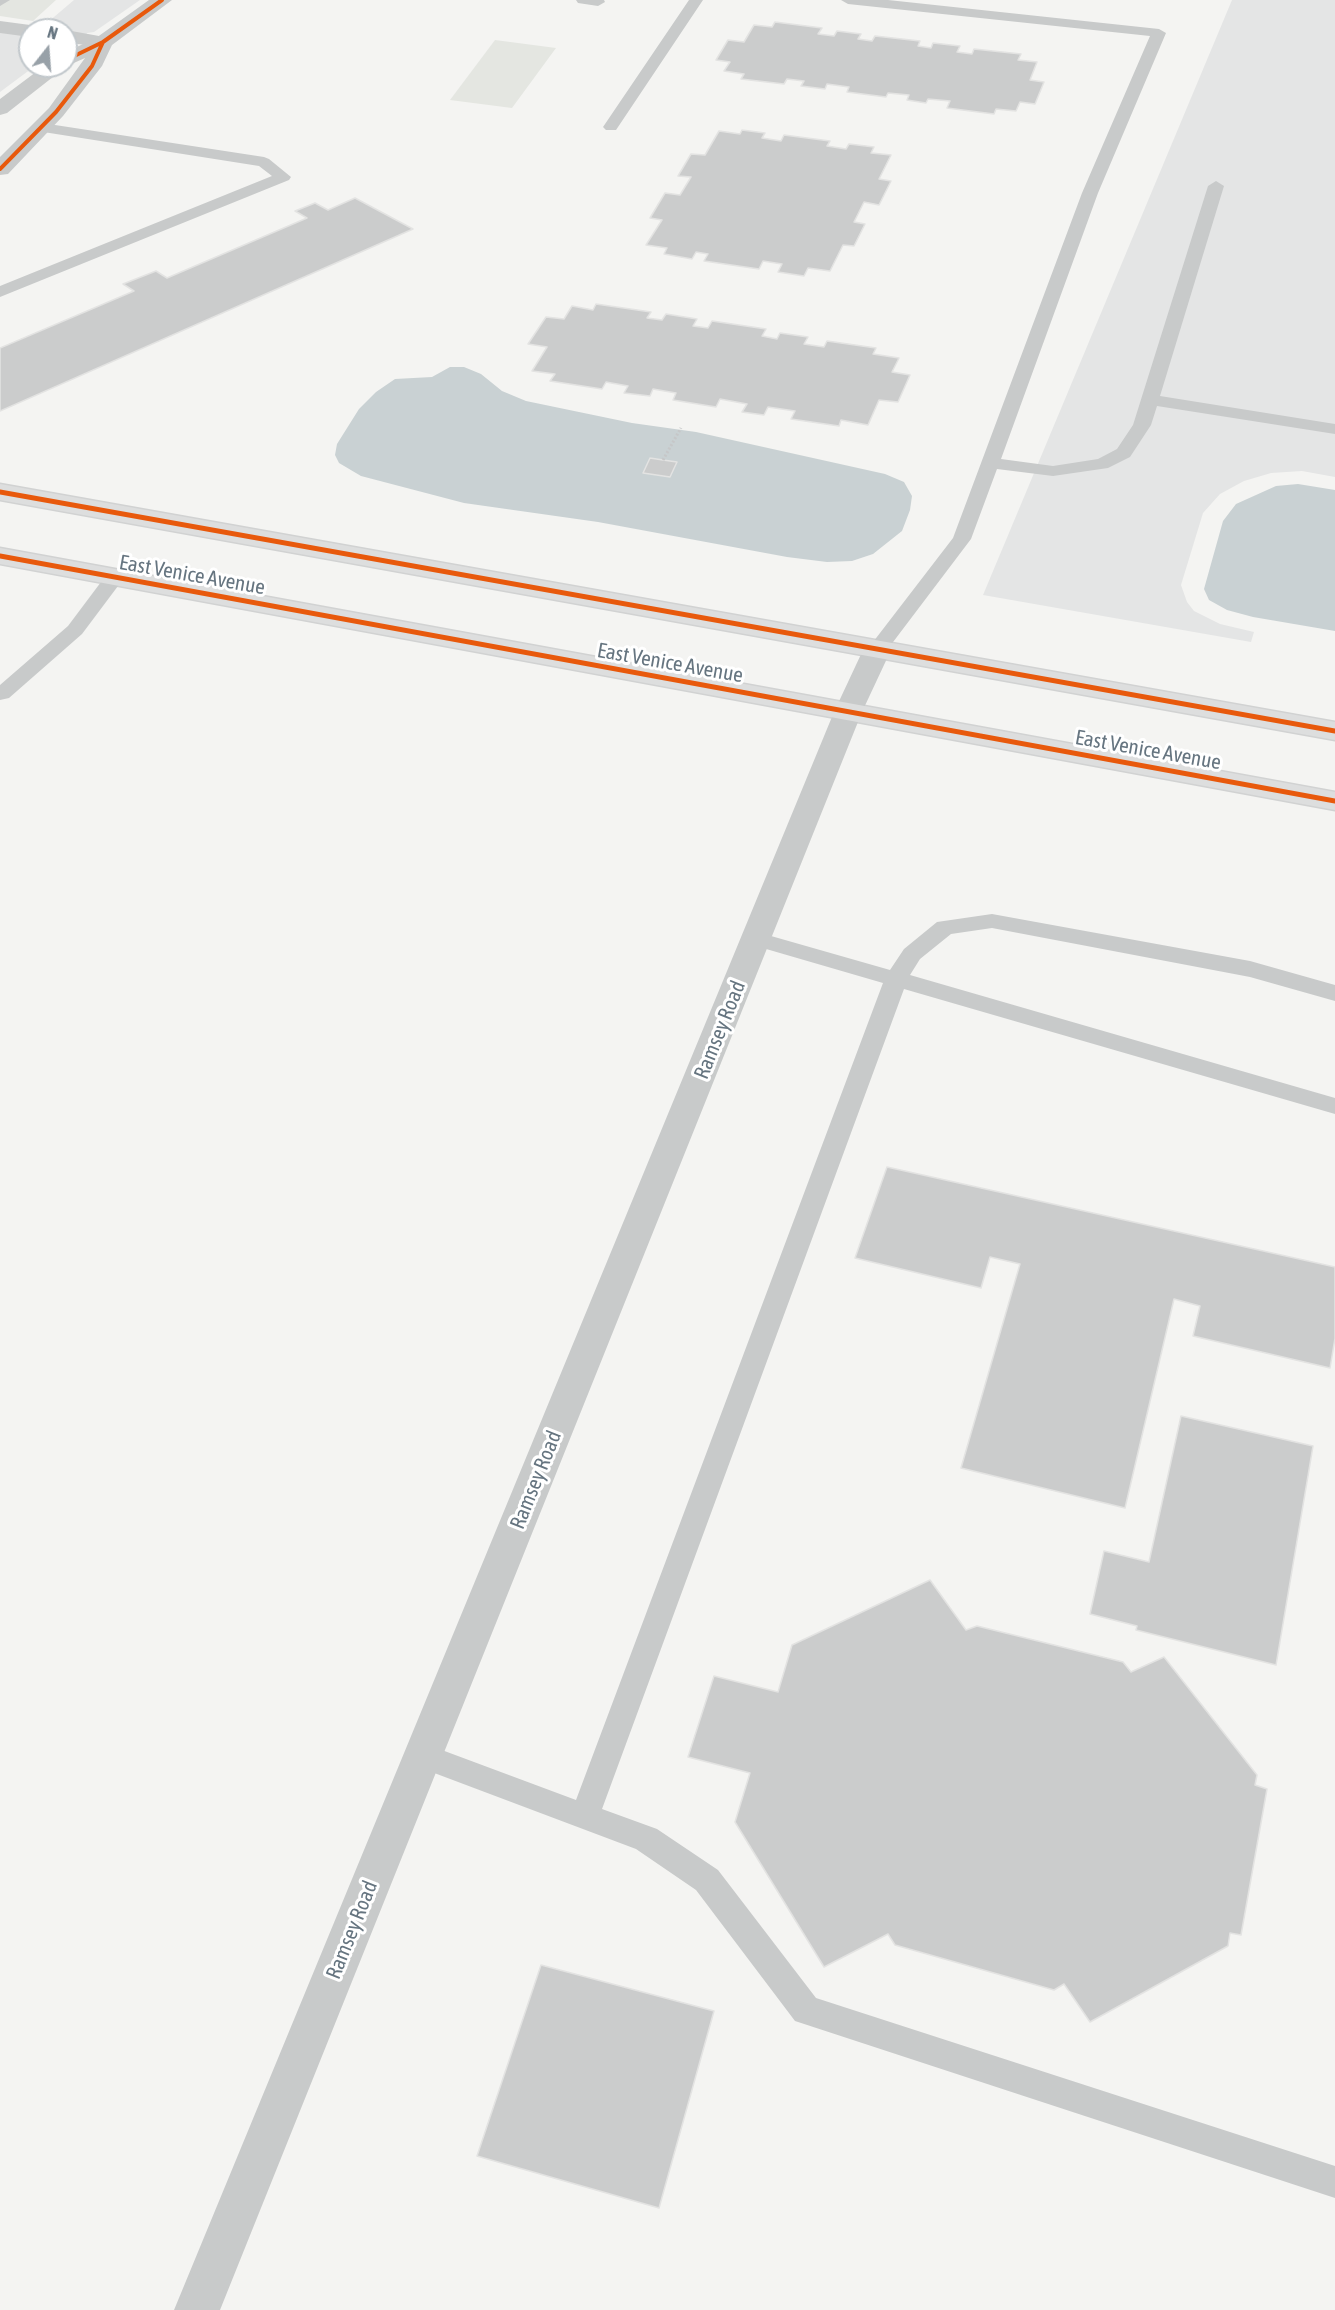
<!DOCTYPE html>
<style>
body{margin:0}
#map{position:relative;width:1335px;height:2310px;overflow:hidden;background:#f4f4f2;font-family:"Asap Condensed",sans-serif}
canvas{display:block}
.north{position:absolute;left:18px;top:18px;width:60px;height:60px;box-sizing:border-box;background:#fff;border:2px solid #c2c8cc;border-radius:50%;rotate:17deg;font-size:16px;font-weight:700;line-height:24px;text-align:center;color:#667580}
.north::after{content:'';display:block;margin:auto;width:21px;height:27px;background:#98a1a8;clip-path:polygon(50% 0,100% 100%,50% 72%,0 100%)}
</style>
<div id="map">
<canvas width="1335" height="2310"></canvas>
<div class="north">N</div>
</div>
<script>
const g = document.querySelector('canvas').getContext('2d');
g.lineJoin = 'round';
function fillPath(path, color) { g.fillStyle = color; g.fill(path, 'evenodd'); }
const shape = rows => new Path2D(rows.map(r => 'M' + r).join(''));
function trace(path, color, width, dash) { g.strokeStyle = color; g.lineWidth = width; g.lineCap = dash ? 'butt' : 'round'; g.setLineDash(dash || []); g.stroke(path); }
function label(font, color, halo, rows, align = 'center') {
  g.font = font + ' "Asap Condensed",sans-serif'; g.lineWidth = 6; g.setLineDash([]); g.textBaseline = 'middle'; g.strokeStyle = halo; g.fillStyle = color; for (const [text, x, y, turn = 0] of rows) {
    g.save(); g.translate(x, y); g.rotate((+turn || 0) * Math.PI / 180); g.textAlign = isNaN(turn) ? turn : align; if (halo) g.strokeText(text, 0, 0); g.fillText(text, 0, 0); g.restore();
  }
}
fillPath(shape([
 [74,0,140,0,94,32,87,33,85,39,66,48,66,30,30,30,30,66,35,66,0,92,0,26,41,28],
 [1232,0,1335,0,1335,477,1302,471,1271,473,1244,481,1220,494,1203,513,1181,585,1187,602,1194,611,1220,624,1254,632,1251,642,983,595]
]), '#e4e5e5');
fillPath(shape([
 [0,0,56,0,33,21,0,16],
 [495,40,556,48,512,108,450,100]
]), '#e4e6e1');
fillPath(shape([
 [450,367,464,367,481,374,502,391,526,401,632,423,696,432,885,474,904,482,912,496,910,510,902,531,873,554,852,561,827,562,787,557,598,522,464,503,361,476,339,463,335,455,337,444,359,409,376,392,395,379,432,377],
 [1298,484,1335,490,1335,631,1253,617,1227,610,1209,600,1204,589,1223,521,1236,504,1276,486]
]), '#c9d1d3');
const building = shape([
 [775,22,822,28,818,34,834,36,837,31,861,34,858,39,872,41,875,36,920,41,918,46,931,48,933,43,960,46,957,52,972,54,974,49,1021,54,1018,60,1037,62,1030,80,1044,82,1035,104,1020,102,1016,111,996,109,994,114,947,108,950,101,928,99,926,103,907,100,909,95,888,93,886,97,847,92,849,87,827,84,825,89,801,86,804,81,787,79,784,84,741,79,744,74,724,71,730,62,716,60,728,40,744,42,754,25,772,27,775,22],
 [742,130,765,133,762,138,781,141,784,135,830,141,827,146,846,149,849,144,874,147,871,153,891,155,879,179,891,181,879,205,864,202,854,222,865,224,854,246,843,245,830,271,808,268,804,276,778,272,782,264,763,261,759,269,704,261,708,254,696,252,692,259,664,254,667,248,646,245,662,220,650,218,665,193,680,195,691,177,678,176,691,154,705,155,719,131,740,134,742,130],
 [355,198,413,229,0,411,0,348,134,291,123,284,156,271,167,278,307,218,295,211,315,203,328,210,355,198],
 [596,304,651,312,647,318,662,320,666,314,697,319,693,326,708,328,712,321,766,329,762,336,777,339,780,333,808,337,804,344,824,347,827,341,876,348,873,354,899,358,892,372,910,375,898,402,879,400,868,425,841,420,839,426,791,419,795,411,768,407,764,415,742,412,747,404,720,399,716,407,673,400,676,393,653,389,650,396,624,393,628,386,606,382,602,389,550,381,555,374,532,371,547,347,528,344,546,317,564,319,572,306,593,310,596,304],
 [650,458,663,460,677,462,670,477,643,473,650,458],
 [887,1167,1335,1267,1335,1338,1330,1368,1193,1336,1200,1306,1174,1299,1125,1508,961,1468,1020,1264,990,1257,981,1288,855,1258,887,1167],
 [1181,1416,1313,1446,1276,1665,1136,1630,1137,1626,1090,1614,1104,1551,1149,1562,1181,1416],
 [930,1580,966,1630,977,1626,1123,1662,1131,1672,1164,1657,1257,1775,1255,1785,1267,1789,1241,1935,1230,1933,1228,1946,1090,2022,1064,1984,1054,1990,895,1945,888,1934,824,1967,735,1822,750,1773,688,1757,714,1676,778,1692,792,1645,930,1580],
 [541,1965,714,2011,659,2208,477,2156,541,1965]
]);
fillPath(building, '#cbcccc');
trace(building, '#e3e3e2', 1.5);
const primary = shape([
 [0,484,1335,722,1335,740,0,500,0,484],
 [0,548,1335,792,1335,810,0,564,0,548]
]);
trace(primary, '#d1d2d2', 3);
trace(shape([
 [663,460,681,428]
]), '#c6c7c8', 3, [2, 2]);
fillPath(shape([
 [0,0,10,0,0,6,0,0],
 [576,0,604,0,605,2,598,6,578,3,576,0],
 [689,0,703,0,616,130,606,130,603,127,689,0],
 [841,0,888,0,1159,29,1166,33,1098,193,1001,459,1053,466,1098,459,1117,449,1133,425,1208,186,1216,181,1224,186,1160,396,1335,424,1335,434,1157,406,1151,425,1130,457,1108,468,1053,476,997,469,971,539,884,654,870,654,867,650,870,646,953,538,1082,193,1150,36,848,4,841,0],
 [42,123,264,157,269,159,291,177,289,180,0,297,0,286,272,176,259,166,37,131,34,128,42,123],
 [114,572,121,574,124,578,82,634,9,698,0,700,0,685,68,626,107,574,114,572],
 [992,914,1250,961,1335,985,1335,1001,1250,977,992,928,951,934,920,959,910,975,1335,1098,1335,1114,904,989,602,1809,657,1829,718,1870,816,1998,1335,2166,1335,2198,795,2021,696,1890,636,1849,413,1765,408,1756,413,1747,423,1743,576,1800,883,983,749,944,746,939,749,934,757,932,890,970,904,949,937,922,992,914]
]), '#c8caca');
fillPath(shape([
 [0,21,30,25,39,30,30,30,30,37,0,33,0,21],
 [66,30,110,38,113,42,110,46,103,48,66,42,66,30],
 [877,642,887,644,891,650,862,712,220,2310,174,2310,834,712,863,650,867,644,877,642]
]), '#c8caca');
fillPath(shape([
 [149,0,172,0,112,45,102,66,63,116,8,174,0,175,0,157,49,108,85,58,67,66,7,113,0,115,0,99,44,66,66,66,66,52,96,38,149,0]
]), '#c8caca');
fillPath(primary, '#dddede');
trace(shape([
 [66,60,103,42,162,0],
 [0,169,56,112,92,66,103,42]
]), '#e8590c', 4);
trace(shape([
 [0,492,1335,731],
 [0,556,1335,801]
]), '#e8590c', 5);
label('21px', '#667580', '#fff', [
 ["East Venice Avenue",192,575,10],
 ["East Venice Avenue",670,663,10],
 ["East Venice Avenue",1148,750,10],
 ["Ramsey Road",720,1030,-68],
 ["Ramsey Road",536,1480,-68],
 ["Ramsey Road",352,1930,-68]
]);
</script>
